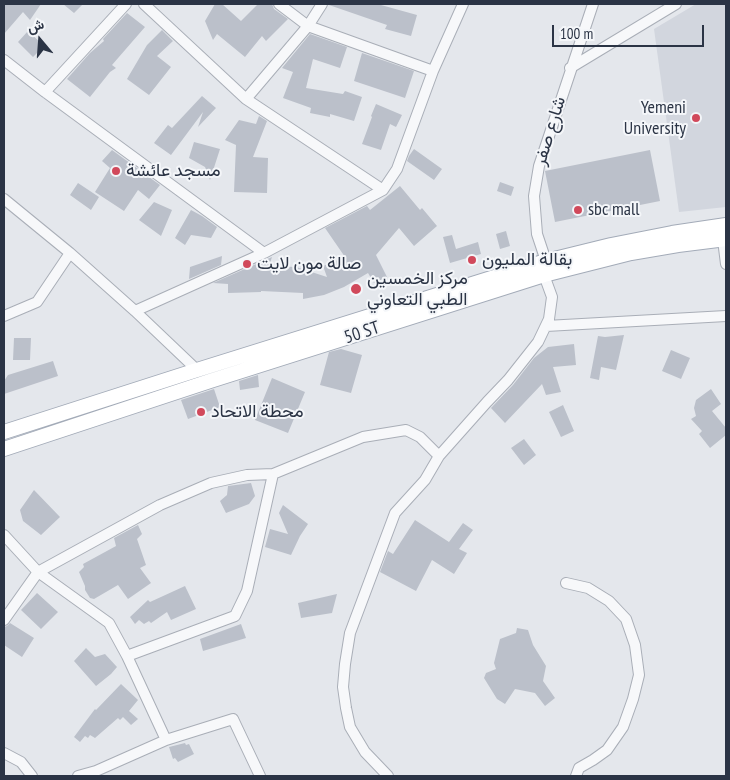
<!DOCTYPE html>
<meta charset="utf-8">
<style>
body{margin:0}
#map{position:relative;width:730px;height:780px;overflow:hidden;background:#e4e7ec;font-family:"PT Sans Narrow",Vazirmatn,sans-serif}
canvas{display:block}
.frame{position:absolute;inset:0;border:5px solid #2b3445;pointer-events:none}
.north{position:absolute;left:15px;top:15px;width:50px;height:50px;-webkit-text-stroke:4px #f4f6f9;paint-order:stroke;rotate:342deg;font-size:14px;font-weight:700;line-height:20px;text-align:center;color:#2b3445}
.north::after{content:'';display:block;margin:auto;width:18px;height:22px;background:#2b3445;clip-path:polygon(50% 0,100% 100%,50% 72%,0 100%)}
.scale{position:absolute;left:552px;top:25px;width:152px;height:22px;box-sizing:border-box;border:2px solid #2b3445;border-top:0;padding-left:6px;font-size:15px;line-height:18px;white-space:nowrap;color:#2b3445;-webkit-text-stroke:4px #f4f6f9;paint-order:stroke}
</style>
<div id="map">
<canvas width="730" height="780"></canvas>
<div class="frame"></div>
<div class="north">ش</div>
<div class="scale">100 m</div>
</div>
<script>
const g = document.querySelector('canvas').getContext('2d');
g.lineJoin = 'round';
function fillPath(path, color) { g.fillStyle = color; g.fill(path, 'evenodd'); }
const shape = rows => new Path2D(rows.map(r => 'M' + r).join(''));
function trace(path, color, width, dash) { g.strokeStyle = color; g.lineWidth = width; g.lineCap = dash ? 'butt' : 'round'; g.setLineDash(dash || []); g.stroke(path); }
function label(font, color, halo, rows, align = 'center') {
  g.font = font + ' "PT Sans Narrow",Vazirmatn,sans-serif'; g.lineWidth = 4; g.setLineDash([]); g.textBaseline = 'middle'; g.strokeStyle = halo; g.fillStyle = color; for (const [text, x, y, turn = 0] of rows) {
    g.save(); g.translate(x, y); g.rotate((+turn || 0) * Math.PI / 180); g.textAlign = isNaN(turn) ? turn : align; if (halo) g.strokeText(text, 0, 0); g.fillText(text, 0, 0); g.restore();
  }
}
fillPath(shape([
 [696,4,726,4,726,207,679,212,654,29]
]), '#d2d6de');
fillPath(shape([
 [4,4,41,4,30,20,23,12,4,34],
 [63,4,83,4,74,13],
 [215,4,222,4,241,21,258,4,272,4,274,9,288,19,266,41,262,36,245,57,217,34,213,40,205,21],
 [329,4,382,4,381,5,417,15,411,36,385,29,387,25,329,5],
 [127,13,145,27,112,65,116,68,110,72,90,97,67,79,90,53,104,41,103,39],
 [162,30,173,41,157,56,171,67,149,95,127,79,147,45],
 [28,31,44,46,33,57,18,42],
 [310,34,347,47,340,68,313,59,306,88,343,94,345,91,362,97,354,121,330,114,330,117,310,113,311,108,283,98,293,72,282,68],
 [362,53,414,71,405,98,354,81],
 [202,96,216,108,198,127,203,112,171,155,154,143,168,125,172,128],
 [376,104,402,115,396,127,390,124,381,150,362,144,372,117,371,116],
 [259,116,267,121,253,157,268,158,267,193,234,192,236,145,225,140,239,120,256,124],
 [194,142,220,149,210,180,205,167,189,158],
 [414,149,442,169,434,180,407,161,409,156],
 [112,150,160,185,149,199,138,190,124,211,95,192,110,168,102,161],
 [650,150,660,201,555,222,545,171],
 [500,182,514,187,511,196,497,191],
 [78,183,99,197,91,210,70,195],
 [400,186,420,210,422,208,437,226,414,246,399,228,376,255,387,277,374,283,368,273,344,287,324,295,303,299,303,293,261,291,261,292,228,293,228,284,213,283,272,257,269,266,296,267,327,277,323,266,345,257,325,228,367,206,370,210],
 [154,202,172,210,161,236,139,220],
 [191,210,202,216,217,227,211,238,191,235,185,245,175,238],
 [506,231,510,246,500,249,496,234],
 [452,235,456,249,478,242,481,254,450,263,443,237],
 [222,256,221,265,189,279,190,267],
 [624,335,616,370,601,367,599,380,590,378,598,336,605,337],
 [14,338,31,338,30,360,13,360],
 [574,344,576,365,553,367,561,392,546,395,542,384,505,423,491,408,513,385,534,358,548,347],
 [341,349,362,355,351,393,320,385,329,352],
 [671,350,690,358,681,379,662,371],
 [53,361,58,376,4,394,4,381,8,375],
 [258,375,259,387,240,390,239,381],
 [272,378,305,392,288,433,255,420],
 [214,389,220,407,188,419,181,400],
 [711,389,721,404,712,411,726,428,726,435,710,448,699,434,702,431,691,419,696,416,694,408,696,400],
 [563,405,574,431,561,437,549,412],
 [524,439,536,455,524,465,511,448],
 [251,483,255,496,249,504,226,513,220,501,227,495,228,486],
 [34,490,60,517,41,535,23,521,20,510],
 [283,505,308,524,300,536,291,555,265,547,270,529,288,534,279,513],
 [415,520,449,542,463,523,473,530,459,549,467,553,454,574,432,560,416,591,380,572,388,551,393,554],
 [138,525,142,534,137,539,146,565,140,568,151,583,128,599,118,585,94,599,90,598,85,590,85,586,79,572,84,567,83,564,116,546,114,538],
 [185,586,196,609,171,620,167,612,151,623,149,621,144,624,139,620,135,624,130,617,148,600,150,602],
 [37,593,58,612,41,629,21,610],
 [337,594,332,613,301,618,298,603],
 [10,623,34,638,22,657,4,645,4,627,7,626],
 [241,624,246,638,203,651,200,639],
 [517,628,528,630,533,645,546,666,543,681,555,698,545,706,535,693,515,689,505,704,497,699,484,678,486,673,496,669,494,663,500,639,516,633],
 [86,648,95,657,105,654,117,667,111,674,96,686,74,661],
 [121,684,138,700,129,711,138,719,131,725,123,717,120,720,118,718,95,738,90,735,88,738,85,736,80,742,74,737,95,709,96,710],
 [185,743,186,745,189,744,194,754,178,762,175,758,173,759,169,747]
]), '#bbc0ca');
const minor = shape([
 [144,4,246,99,383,190],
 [279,4,308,26,433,71],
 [4,60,45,92,264,253],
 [570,68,676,4],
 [45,92,126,4],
 [246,99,308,26,322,4],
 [4,199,70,253,135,311,197,370],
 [723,240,726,264],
 [546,261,537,234,534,196,539,166,593,4],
 [135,311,264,253,383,190,397,169,433,71,463,4],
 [4,316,37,302,70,253],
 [546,326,726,316],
 [4,535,38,572,109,623,127,656,166,740],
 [566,583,588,588,609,601,626,619,635,645,639,675,633,699,623,727,607,750,593,760,579,768,576,776],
 [4,620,38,572,160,505,211,483,247,475,273,474,363,437,406,430,420,437,439,456],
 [127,656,235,616,247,591,273,474],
 [4,753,21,762,32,776],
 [78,776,96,771,166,740,233,719,260,776],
 [388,776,365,752,350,727,346,708,343,687,345,664,350,633,395,513,425,480,439,456,487,402,508,380,538,342,549,319,552,297,544,275]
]);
const major = shape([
 [4,432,197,370,546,261,611,245,672,233,726,225],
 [4,449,210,381,544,275,631,253,678,245,726,239]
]);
trace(minor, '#a9aeb7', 12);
trace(major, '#a3abb8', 16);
trace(minor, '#f7f8fa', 10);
trace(major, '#fff', 14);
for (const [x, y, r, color] of [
 [696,118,5,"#d1495b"],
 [116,171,5,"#d1495b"],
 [578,210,5,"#d1495b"],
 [472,260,5,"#d1495b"],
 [247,264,5,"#d1495b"],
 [356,289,6,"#d1495b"],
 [201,412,5,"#d1495b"]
]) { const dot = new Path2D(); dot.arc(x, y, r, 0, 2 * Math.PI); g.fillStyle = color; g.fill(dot); trace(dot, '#f4f6f9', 2); }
label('18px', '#2b3445', '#f4f6f9', [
 ["Yemeni",686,108,"right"],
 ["University",686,129,"right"],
 ["مسجد عائشة",126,171],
 ["sbc mall",588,210],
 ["بقالة المليون",482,260],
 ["صالة مون لايت",257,264],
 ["مركز الخمسين",367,279],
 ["الطبي التعاوني",367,300],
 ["محطة الاتحاد",211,412]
], 'left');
label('18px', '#2b3445', '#f4f6f9', [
 ["شارع صفر",550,131,-73],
 ["50 ST",362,333,-18]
]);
</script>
